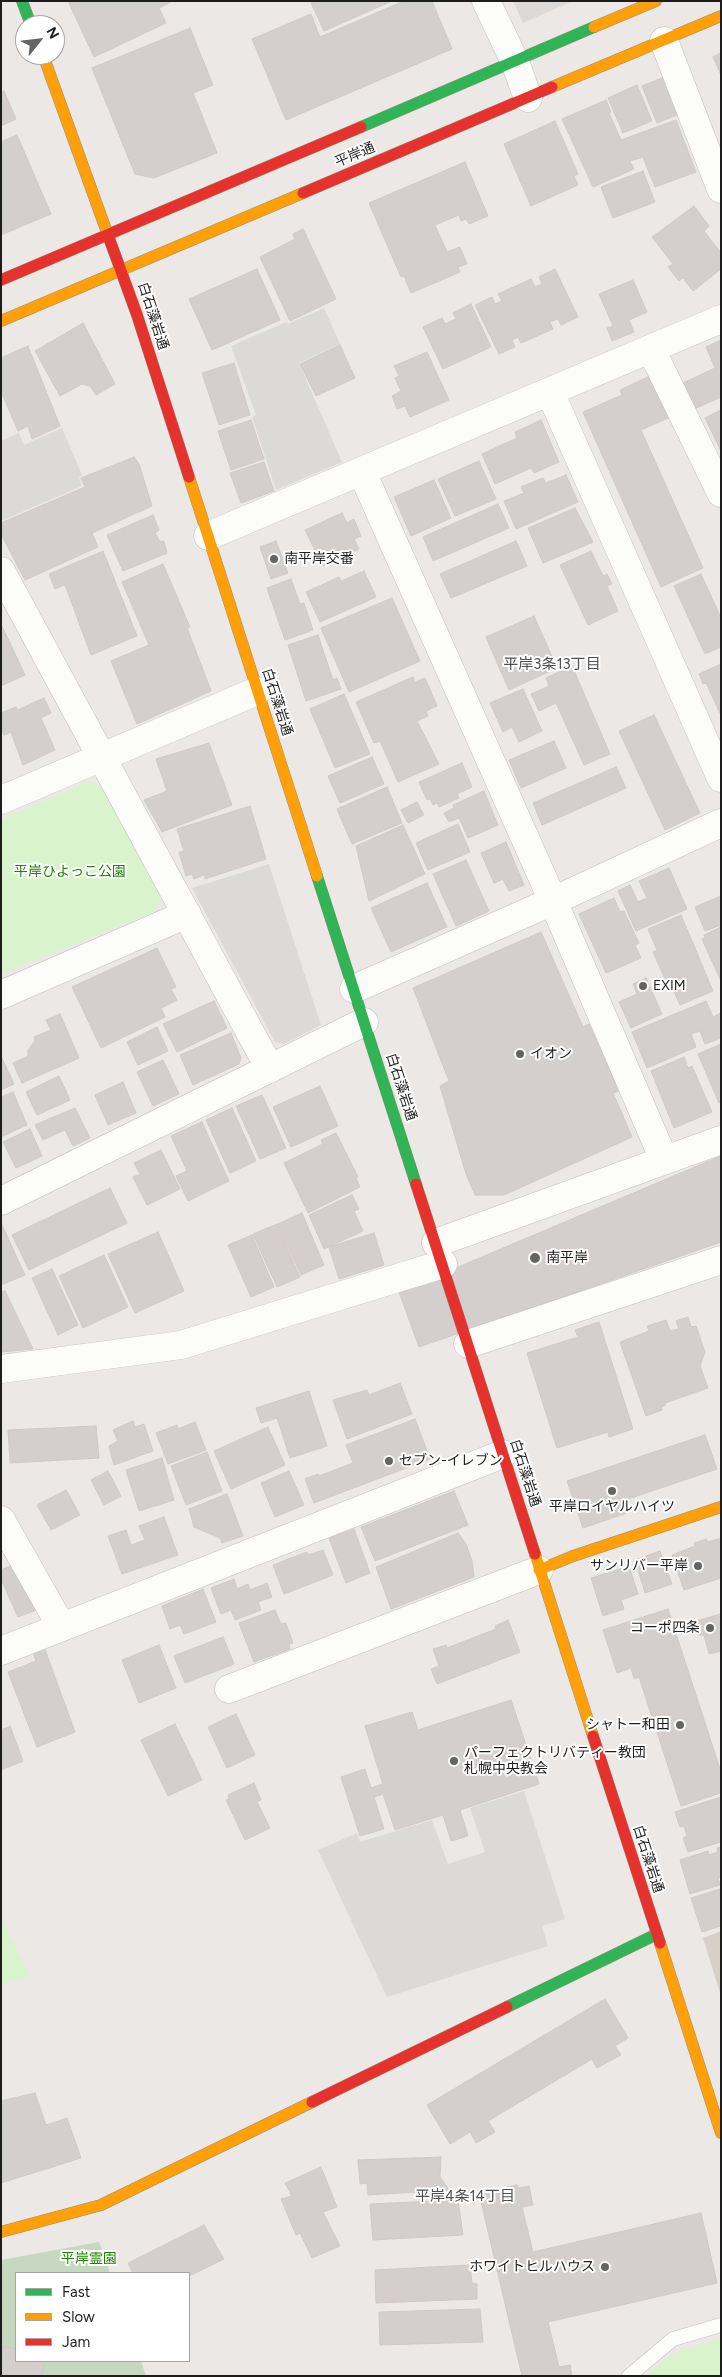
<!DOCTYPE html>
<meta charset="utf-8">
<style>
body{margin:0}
#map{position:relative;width:722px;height:2377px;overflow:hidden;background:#ece8e5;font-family:Figtree,sans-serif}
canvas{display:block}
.frame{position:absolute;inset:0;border:2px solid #1d1d1d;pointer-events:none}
.legend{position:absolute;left:15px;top:2272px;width:175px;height:90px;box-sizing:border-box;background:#fff;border:1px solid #a5a5a5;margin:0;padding:6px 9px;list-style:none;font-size:15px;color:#1d1d1d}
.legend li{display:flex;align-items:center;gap:10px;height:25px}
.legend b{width:25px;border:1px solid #a5a5a5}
.north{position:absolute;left:15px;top:15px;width:50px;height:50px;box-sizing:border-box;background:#fff;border:1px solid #a5a5a5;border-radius:50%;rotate:61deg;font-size:14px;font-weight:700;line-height:20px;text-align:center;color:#1d1d1d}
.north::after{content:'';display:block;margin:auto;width:18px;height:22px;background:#656463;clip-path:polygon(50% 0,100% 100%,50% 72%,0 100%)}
</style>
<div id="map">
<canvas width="722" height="2377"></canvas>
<div class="frame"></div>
<ul class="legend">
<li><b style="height:6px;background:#30b455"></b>Fast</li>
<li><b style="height:6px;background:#ff9f0a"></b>Slow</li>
<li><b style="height:6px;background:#e5322d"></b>Jam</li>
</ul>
<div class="north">N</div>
</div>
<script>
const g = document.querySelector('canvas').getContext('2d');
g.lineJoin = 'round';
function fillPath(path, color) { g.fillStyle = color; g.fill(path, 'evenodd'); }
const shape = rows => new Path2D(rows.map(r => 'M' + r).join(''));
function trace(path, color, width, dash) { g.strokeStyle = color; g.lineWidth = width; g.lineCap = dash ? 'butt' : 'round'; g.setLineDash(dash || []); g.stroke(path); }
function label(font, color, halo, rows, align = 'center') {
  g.font = font + ' Figtree,"Noto Sans JP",sans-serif'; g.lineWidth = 4; g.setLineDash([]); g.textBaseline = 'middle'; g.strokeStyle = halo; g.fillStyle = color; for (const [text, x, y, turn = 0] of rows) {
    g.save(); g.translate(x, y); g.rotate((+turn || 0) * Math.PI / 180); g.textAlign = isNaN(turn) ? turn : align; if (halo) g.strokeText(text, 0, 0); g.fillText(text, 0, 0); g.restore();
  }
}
fillPath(shape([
 [721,1931,721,1996,703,1938]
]), '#d6d0c6');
fillPath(shape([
 [99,2242,110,2273,16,2273,16,2361,141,2361,146,2376,1,2376,1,2260]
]), '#c6d8c0');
fillPath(shape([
 [88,782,101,786,161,897,157,911,5,972,1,971,1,819],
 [1,1919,30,1975,1,1985],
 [721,2338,721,2376,646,2376,671,2354]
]), '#d9f4cd');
fillPath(shape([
 [513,1,573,1,523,23],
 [324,308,340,344,299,363,342,462,276,490,252,417,256,415,231,346,286,322,288,324],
 [62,428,82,475,79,477,82,486,1,521,1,441,19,433,24,445],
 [269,864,321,1025,284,1044,275,1042,192,888],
 [524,1791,565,1919,542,1926,548,1946,387,1997,318,1850,357,1833,360,1842,432,1820,448,1864,485,1852,470,1808]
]), '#dcdad9');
const building = shape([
 [68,1,173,1,159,8,166,23,94,57,68,1],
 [316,1,392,1,324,31,311,3,316,1],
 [404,1,432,1,452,49,286,120,252,39,311,14,320,37,404,1],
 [190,28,213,85,193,93,217,153,154,178,135,174,92,68,190,28],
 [721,53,721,75,713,57,721,53],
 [669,75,685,112,657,123,642,86,669,75],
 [637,85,652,121,623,133,608,98,637,85],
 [4,91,16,119,1,126,1,92,4,91],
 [606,100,611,112,609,113,621,140,676,120,696,172,655,187,643,157,630,161,634,169,593,187,562,119,606,100],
 [555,121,578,174,574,176,578,185,531,206,504,144,555,121],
 [17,135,51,214,1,235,1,142,17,135],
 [465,162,488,216,469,224,466,219,461,221,459,215,435,225,447,252,460,247,467,264,458,267,460,272,411,293,404,276,401,277,369,203,465,162],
 [643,171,655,202,613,218,601,187,643,171],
 [694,206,709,226,704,231,721,253,721,269,693,291,683,278,679,281,668,267,673,264,652,237,694,206],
 [303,229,336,299,290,321,260,257,295,239,293,234,303,229],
 [257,269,280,320,212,350,189,299,257,269],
 [555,269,578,317,561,325,558,319,550,322,553,329,521,343,518,337,512,340,515,347,499,354,475,305,492,297,495,304,502,301,498,294,531,279,535,287,542,284,539,277,555,269],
 [633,280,647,312,629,320,634,332,612,341,607,328,613,326,599,294,633,280],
 [471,304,491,347,443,369,423,327,442,318,445,324,456,319,453,313,471,304],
 [83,323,115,384,96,395,90,386,82,384,60,396,35,351,83,323],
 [721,340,721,397,692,410,681,384,715,368,706,347,721,340],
 [340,345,355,378,316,396,300,364,340,345],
 [28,346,60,426,32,439,28,426,18,431,1,391,1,358,28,346],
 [427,352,449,400,410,417,405,406,397,409,392,396,401,391,395,378,399,376,394,366,427,352],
 [234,363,250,415,219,425,202,373,234,363],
 [650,376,668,418,641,430,703,568,661,587,583,412,622,395,620,390,650,376],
 [721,410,721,451,705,418,721,410],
 [251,420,264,459,231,470,218,431,251,420],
 [541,420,559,462,534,473,531,468,495,484,482,454,517,438,515,432,541,420],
 [134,457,139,464,152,506,92,533,98,547,25,580,1,534,1,523,85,487,81,478,134,457],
 [479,461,496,499,455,516,438,479,479,461],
 [264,462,274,491,241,503,230,473,264,462],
 [566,475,578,502,516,529,504,501,524,493,521,487,543,478,546,483,566,475],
 [434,480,451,518,411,536,394,497,434,480],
 [498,504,509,528,433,561,423,537,498,504],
 [575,508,593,542,543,563,528,528,575,508],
 [342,513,347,523,354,519,361,536,354,539,359,549,323,566,305,530,342,513],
 [153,515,159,530,155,533,160,542,164,541,167,553,123,571,107,535,153,515],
 [276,541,288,573,271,579,260,547,276,541],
 [516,541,527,566,451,598,440,574,516,541],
 [103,551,137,636,91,655,65,585,55,589,49,574,103,551],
 [591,551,603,576,607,574,612,584,607,586,618,611,588,625,560,565,591,551],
 [163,564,190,627,187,628,211,691,137,724,111,661,149,645,122,582,163,564],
 [364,571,376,597,320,622,306,592,339,577,341,581,364,571],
 [701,574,721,618,721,647,705,654,674,586,701,574],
 [291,579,300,604,304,603,313,630,285,640,267,588,291,579],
 [392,598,420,661,349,692,321,628,392,598],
 [534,616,557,668,509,690,486,637,534,616],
 [1,624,25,675,1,686,1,624],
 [318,635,333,680,337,678,341,689,306,701,288,645,318,635],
 [721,664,721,715,706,683,703,684,699,674,721,664],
 [572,666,610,754,584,765,556,703,539,711,531,694,549,686,546,678,572,666],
 [413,677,415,682,425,678,437,706,426,711,428,716,417,721,439,764,398,782,380,741,374,743,356,702,413,677],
 [523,689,542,731,519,742,512,727,503,732,490,703,523,689],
 [344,694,370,754,335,768,310,709,344,694],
 [44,698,51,713,41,718,55,750,23,765,11,732,4,735,1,728,1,713,16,707,18,710,44,698],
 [654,715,700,813,665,830,619,731,654,715],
 [554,741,566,768,521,788,509,760,554,741],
 [209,743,232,805,162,832,144,800,167,791,156,759,209,743],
 [372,757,384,784,340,803,328,776,372,757],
 [462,763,472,787,457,794,459,798,439,807,437,803,433,805,430,799,427,800,419,782,462,763],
 [616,767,626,788,542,825,533,803,616,767],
 [387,787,402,823,352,844,337,809,387,787],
 [484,791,498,825,468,838,459,818,449,822,444,813,454,808,453,805,484,791],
 [417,802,424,815,408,823,401,810,417,802],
 [250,806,266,859,205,879,204,875,194,879,192,874,186,876,179,852,184,851,177,829,250,806],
 [458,824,470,852,428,870,416,843,458,824],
 [403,825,425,874,369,901,356,846,403,825],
 [506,842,524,885,509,891,503,879,494,883,481,853,506,842],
 [466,860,489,911,456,926,433,874,466,860],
 [669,868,687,909,636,931,618,891,630,885,638,902,647,898,639,881,669,868],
 [427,883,447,927,391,952,371,908,427,883],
 [721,896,721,925,705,931,695,907,721,896],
 [614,898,620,912,624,911,639,943,635,945,641,958,606,973,579,914,614,898],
 [681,915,713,991,680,1005,671,985,668,986,653,952,657,950,648,929,681,915],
 [721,927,721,981,702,939,705,937,704,935,721,927],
 [541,932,583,1027,589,1024,619,1091,613,1093,632,1137,504,1195,475,1195,466,1174,440,1086,449,1081,413,988,541,932],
 [157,948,176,987,171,989,177,1000,161,1008,165,1017,101,1048,72,987,157,948],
 [646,978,662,1014,631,1028,619,1002,637,994,633,984,646,978],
 [214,1001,227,1028,177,1052,163,1024,214,1001],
 [706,1001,713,1017,721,1013,721,1038,705,1044,700,1031,691,1034,696,1047,647,1068,632,1032,706,1001],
 [60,1014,79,1058,22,1083,13,1063,28,1056,28,1050,35,1041,34,1037,51,1030,46,1020,60,1014],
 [157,1027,168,1051,138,1065,127,1042,157,1027],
 [231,1033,241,1058,239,1064,193,1085,180,1055,231,1033],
 [721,1044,721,1102,719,1103,698,1054,721,1044],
 [1,1056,14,1084,1,1090,1,1056],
 [684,1057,688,1068,692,1066,712,1112,674,1128,651,1071,684,1057],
 [163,1060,179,1094,153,1106,137,1072,163,1060],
 [59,1076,70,1100,37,1115,26,1092,59,1076],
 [123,1082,136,1113,108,1125,95,1095,123,1082],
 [320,1086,338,1126,291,1147,273,1107,320,1086],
 [13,1092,27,1125,1,1137,1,1097,13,1092],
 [262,1095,286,1148,260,1159,236,1106,262,1095],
 [75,1108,90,1138,73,1146,65,1130,43,1140,35,1125,75,1108],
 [232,1108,256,1161,230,1173,206,1120,232,1108],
 [202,1122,229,1181,188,1201,176,1176,187,1171,171,1136,202,1122],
 [30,1129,42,1156,16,1168,3,1142,30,1129],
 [336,1133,358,1177,356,1178,360,1187,308,1213,284,1163,323,1144,321,1140,336,1133],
 [161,1150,180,1189,147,1205,133,1177,140,1174,134,1163,161,1150],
 [721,1156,721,1242,419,1347,399,1292,721,1156],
 [110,1188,127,1223,29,1270,12,1235,110,1188],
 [352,1195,359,1209,354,1211,363,1231,324,1249,309,1215,352,1195],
 [302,1213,324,1265,301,1275,278,1224,302,1213],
 [277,1224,300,1277,277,1287,253,1234,277,1224],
 [2,1225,25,1275,1,1285,1,1226,2,1225],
 [158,1232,184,1291,135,1313,108,1254,158,1232],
 [374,1233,384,1265,339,1279,329,1247,374,1233],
 [252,1235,274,1287,251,1297,228,1245,252,1235],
 [104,1255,128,1307,83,1328,59,1276,104,1255],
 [52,1269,78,1325,58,1335,32,1278,52,1269],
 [5,1291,33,1349,1,1352,1,1292,5,1291],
 [688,1317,691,1327,696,1326,705,1352,700,1366,708,1388,665,1403,666,1405,661,1407,662,1410,646,1416,620,1342,649,1331,647,1326,666,1320,670,1331,679,1329,676,1321,688,1317],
 [599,1322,633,1429,609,1437,608,1432,557,1448,527,1353,578,1337,575,1330,599,1322],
 [400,1383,412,1414,347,1439,333,1400,367,1390,369,1395,400,1383],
 [309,1391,327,1446,290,1458,277,1418,261,1423,256,1408,309,1391],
 [415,1419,430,1459,314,1503,305,1479,318,1474,319,1476,353,1463,346,1445,415,1419],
 [133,1421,135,1427,144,1424,153,1451,114,1465,109,1446,118,1441,113,1430,133,1421],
 [195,1422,206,1450,168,1464,156,1433,177,1425,178,1429,195,1422],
 [96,1426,99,1458,10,1463,8,1430,96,1426],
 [268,1427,285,1465,231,1489,214,1451,268,1427],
 [705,1435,717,1469,622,1501,627,1513,583,1528,567,1481,705,1435],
 [207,1452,222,1491,186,1505,171,1466,207,1452],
 [162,1458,174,1500,139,1511,126,1470,162,1458],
 [108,1471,121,1496,104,1505,91,1480,108,1471],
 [289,1471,304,1505,275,1517,261,1483,289,1471],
 [66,1490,80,1515,51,1530,37,1505,66,1490],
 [454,1491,468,1525,375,1561,361,1527,454,1491],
 [227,1494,243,1536,222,1543,220,1538,194,1527,189,1509,227,1494],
 [164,1517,178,1555,122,1574,108,1536,126,1530,131,1545,145,1540,139,1526,164,1517],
 [354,1529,370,1573,346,1583,329,1538,354,1529],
 [458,1533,466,1544,472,1561,474,1577,391,1609,376,1567,458,1533],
 [721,1538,721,1578,684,1590,672,1555,695,1546,694,1543,706,1539,708,1542,721,1538],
 [323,1550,333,1575,284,1594,273,1565,307,1552,308,1555,323,1550],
 [660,1551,672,1584,645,1593,635,1560,660,1551],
 [31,1557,55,1603,18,1617,1,1579,1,1570,31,1557],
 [629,1566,638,1594,621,1600,624,1609,603,1616,591,1578,629,1566],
 [234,1579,237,1589,248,1584,250,1590,267,1583,272,1597,258,1602,261,1610,235,1620,231,1610,221,1614,211,1588,234,1579],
 [203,1589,216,1622,184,1634,180,1625,170,1629,162,1606,203,1589],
 [668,1609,721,1772,721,1793,681,1806,639,1677,634,1679,631,1668,617,1673,603,1630,668,1609],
 [275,1610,281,1624,286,1623,293,1643,289,1644,290,1649,254,1662,239,1623,275,1610],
 [721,1614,721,1651,709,1654,704,1635,700,1636,696,1621,721,1614],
 [508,1620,520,1652,437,1684,431,1669,439,1666,433,1649,446,1645,447,1648,496,1629,495,1626,508,1620],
 [223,1637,234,1664,185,1683,174,1656,223,1637],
 [43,1644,75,1732,37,1747,8,1672,36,1661,31,1647,43,1644],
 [159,1645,176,1688,139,1703,122,1660,159,1645],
 [511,1700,539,1784,460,1810,468,1836,451,1841,443,1815,395,1830,383,1794,374,1797,384,1829,360,1836,341,1777,365,1769,371,1788,383,1784,365,1726,412,1712,418,1730,511,1700],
 [236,1714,255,1755,227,1768,208,1727,236,1714],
 [175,1724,202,1780,168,1796,141,1740,175,1724],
 [10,1726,23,1761,1,1770,1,1730,10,1726],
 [254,1783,261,1800,257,1802,270,1828,245,1840,226,1800,229,1799,228,1795,254,1783],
 [721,1797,721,1842,688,1852,683,1838,687,1836,684,1826,680,1827,675,1812,721,1797],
 [721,1847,721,1877,718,1878,720,1885,690,1894,680,1860,708,1851,709,1855,718,1852,717,1848,721,1847],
 [720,1889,721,1926,702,1932,691,1898,720,1889],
 [605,1999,628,2038,615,2046,621,2055,597,2068,592,2059,488,2121,495,2132,476,2143,470,2132,450,2144,427,2105,605,1999],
 [35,2093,46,2125,67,2118,81,2158,1,2183,1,2101,35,2093],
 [441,2157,440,2177,449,2190,368,2195,367,2183,360,2184,358,2160,441,2157],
 [321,2167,337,2207,323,2212,340,2246,312,2258,300,2233,296,2235,281,2199,292,2196,285,2183,321,2167],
 [517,2185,518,2188,529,2186,533,2205,522,2207,533,2252,701,2213,717,2283,548,2322,559,2367,570,2365,572,2376,522,2376,479,2193,517,2185],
 [458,2200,463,2235,373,2240,370,2204,458,2200],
 [204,2225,224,2259,189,2276,189,2273,133,2273,128,2263,204,2225],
 [470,2265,472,2283,477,2284,477,2299,376,2303,375,2270,470,2265],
 [480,2309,483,2342,380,2345,379,2312,480,2309],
 [3,2346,16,2349,16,2361,45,2361,41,2376,1,2376,3,2346]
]);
fillPath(building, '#d4cfcd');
trace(building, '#cfc8c6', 1);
const lane = shape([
 [629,2376,673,2339,721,2325]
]);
const street = shape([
 [486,1,515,62,528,98],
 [664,41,721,189],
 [651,349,721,493],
 [550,392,721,778],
 [362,472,553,901,664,1160],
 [208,536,721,319],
 [1,571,270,1069],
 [1,800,257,691],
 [354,989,553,901,721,823],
 [1,995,187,914],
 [1,1201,364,1022],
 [436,1243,721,1140],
 [468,1344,721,1260],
 [1,1369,181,1345,443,1264],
 [1,1520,61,1626],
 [1,1651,503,1454],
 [229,1689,539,1570]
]);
const fast = shape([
 [22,1,31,25],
 [361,127,594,27],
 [317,876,416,1184],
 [507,2007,657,1934]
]);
const slow = shape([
 [594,27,656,1],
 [43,55,109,238],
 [552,87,721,16],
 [1,321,303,193],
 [189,477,317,876],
 [535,1554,593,1736],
 [539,1570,573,1556,721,1507],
 [660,1943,721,2133],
 [1,2232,101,2205,312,2102]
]);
const jam = shape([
 [303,193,552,87],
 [109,238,137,315,189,477],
 [1,280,361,127],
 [416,1184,535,1554],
 [593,1736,660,1943],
 [312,2102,507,2007]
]);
trace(lane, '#c1bfbe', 15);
trace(street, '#c1bfbe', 29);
trace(fast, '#97917c', 12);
trace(slow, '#97917c', 12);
trace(jam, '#97917c', 12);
trace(lane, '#fcfcfb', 14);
trace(street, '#fcfcfb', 28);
trace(fast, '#30b455', 11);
trace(slow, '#ff9f0a', 11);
trace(jam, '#e5322d', 11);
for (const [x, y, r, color] of [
 [274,559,5,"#656463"],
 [643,986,5,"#656463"],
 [520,1054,5,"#656463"],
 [535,1258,6,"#656463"],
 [389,1461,5,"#656463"],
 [612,1491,5,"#656463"],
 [698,1566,5,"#656463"],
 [710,1628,5,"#656463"],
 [680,1725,5,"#656463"],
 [454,1761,5,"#656463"],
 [605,2267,5,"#656463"]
]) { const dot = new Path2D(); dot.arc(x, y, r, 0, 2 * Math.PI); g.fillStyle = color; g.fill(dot); trace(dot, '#fff', 2); }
label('14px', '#1d1d1d', '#fff', [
 ["平岸通",355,155,-23],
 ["白石藻岩通",153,316,72],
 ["白石藻岩通",277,702,72],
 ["白石藻岩通",401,1087,72],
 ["白石藻岩通",525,1473,72],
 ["白石藻岩通",648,1859,72]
]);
label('14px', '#1d1d1d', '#fff', [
 ["南平岸交番",284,559],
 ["EXIM",653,986],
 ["イオン",530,1054],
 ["南平岸",546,1258],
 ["セブン-イレブン",399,1461],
 ["平岸ロイヤルハイツ",612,1507,"center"],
 ["サンリバー平岸",688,1566,"right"],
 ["コーポ四条",700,1628,"right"],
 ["シャトー和田",670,1725,"right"],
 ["パーフェクトリバティー教団",464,1753],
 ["札幌中央教会",464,1769],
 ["ホワイトヒルハウス",595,2267,"right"]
], 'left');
label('14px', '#1f8203', '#fff', [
 ["平岸ひよっこ公園",70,872],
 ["平岸霊園",89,2259]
]);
label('15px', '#505050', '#fff', [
 ["平岸3条13丁目",552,665],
 ["平岸4条14丁目",465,2197]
]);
</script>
